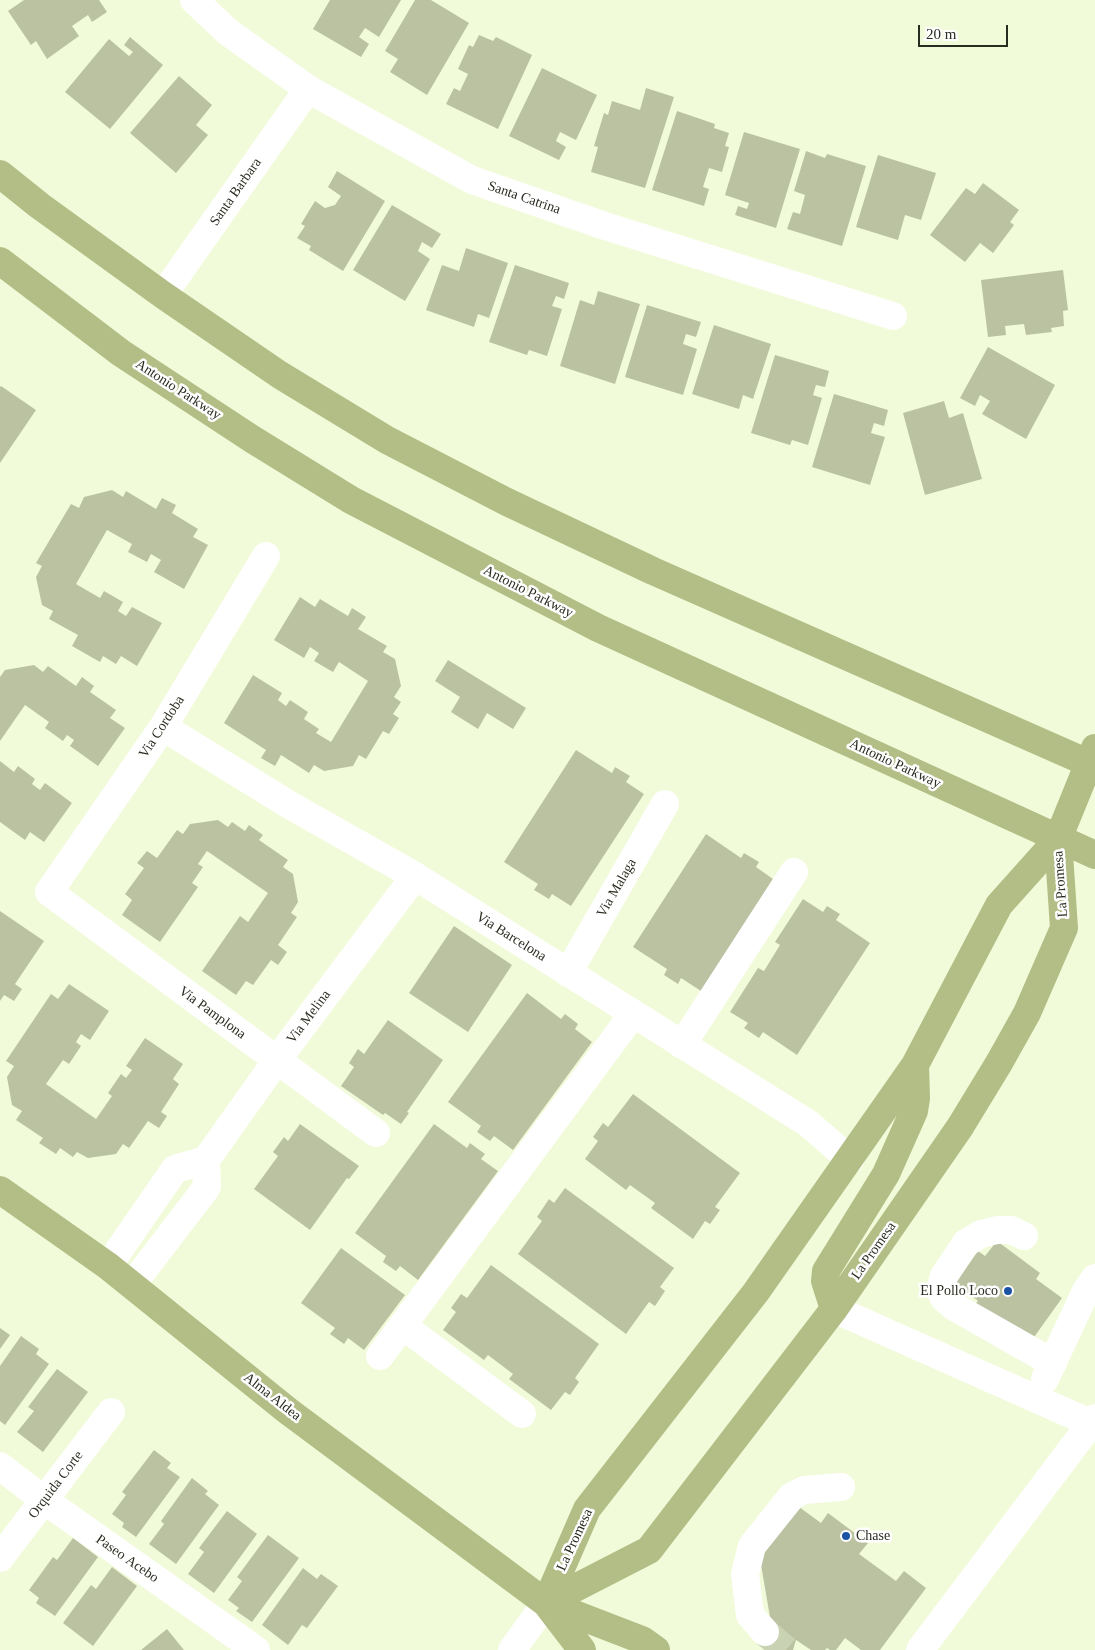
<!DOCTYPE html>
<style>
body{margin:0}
#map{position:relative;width:1095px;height:1650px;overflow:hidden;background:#f2fbd9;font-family:Georgia,serif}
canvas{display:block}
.scale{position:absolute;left:918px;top:25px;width:90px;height:22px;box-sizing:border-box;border:2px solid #292c20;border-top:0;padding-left:6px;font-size:15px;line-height:18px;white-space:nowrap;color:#292c20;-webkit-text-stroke:4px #fff;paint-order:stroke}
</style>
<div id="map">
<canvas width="1095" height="1650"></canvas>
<div class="scale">20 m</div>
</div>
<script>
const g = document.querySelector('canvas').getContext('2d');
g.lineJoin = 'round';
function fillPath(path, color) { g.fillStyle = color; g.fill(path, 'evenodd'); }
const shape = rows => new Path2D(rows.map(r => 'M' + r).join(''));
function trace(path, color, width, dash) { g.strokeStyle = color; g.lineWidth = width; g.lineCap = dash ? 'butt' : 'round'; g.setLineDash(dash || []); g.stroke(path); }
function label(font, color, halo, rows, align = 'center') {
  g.font = font + ' Georgia,serif'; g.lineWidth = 5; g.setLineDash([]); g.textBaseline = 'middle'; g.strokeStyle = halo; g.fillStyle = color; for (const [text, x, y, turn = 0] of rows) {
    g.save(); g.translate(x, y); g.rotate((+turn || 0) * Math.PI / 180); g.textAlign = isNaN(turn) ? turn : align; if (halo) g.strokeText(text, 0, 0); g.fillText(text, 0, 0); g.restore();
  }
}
fillPath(shape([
 [24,0,99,0,107,12,92,22,88,15,72,26,79,36,47,59,36,41,31,45,8,11],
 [330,0,401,0,379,37,365,28,359,37,369,44,361,57,313,29],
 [415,0,431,0,469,23,427,95,390,72,398,59,385,51],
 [479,35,493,41,496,37,532,55,498,129,446,104,454,88,460,91,468,74,458,69,469,45,473,47],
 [130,37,163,65,110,129,65,92,109,39,129,56,133,52,124,45],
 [542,68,597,95,576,140,560,132,556,141,566,147,559,160,509,136],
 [179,76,212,105,196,125,208,135,176,173,130,133],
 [646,88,674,97,645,188,591,172,598,147,594,146,604,113,608,115,612,101,640,110],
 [677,111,715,124,714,128,729,133,725,146,729,147,722,172,709,168,703,187,709,189,704,206,652,190],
 [744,132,800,149,776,228,735,215,738,206,747,209,749,203,725,195],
 [806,151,825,158,827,154,866,166,842,246,787,229,793,212,800,214,805,195,794,191],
 [878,155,936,173,921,220,905,215,898,240,856,227],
 [337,171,385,201,343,271,309,250,311,246,297,238,305,226,301,224,315,201,325,208,335,205,341,196,328,187],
 [983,183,1019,210,1010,222,1014,225,993,253,980,243,965,262,930,235,966,188,975,194],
 [392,205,441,234,432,248,422,242,418,251,430,259,405,301,353,270],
 [466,248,508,263,489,318,478,314,474,327,426,310,442,265,459,271],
 [515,265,569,283,564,299,556,296,552,306,562,309,547,356,529,350,527,355,489,342],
 [1063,270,1068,310,1063,311,1064,326,1051,328,1052,332,1026,335,1024,324,1005,326,1006,335,988,337,981,280],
 [598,291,640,304,615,384,560,366,580,300,594,305],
 [647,305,701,322,696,337,686,334,683,344,697,349,683,395,625,377],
 [714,325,771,344,753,399,743,395,739,409,692,394],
 [988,347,1055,385,1026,439,982,414,990,401,980,395,975,406,960,398],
 [775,355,829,371,825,387,816,385,813,395,822,398,808,445,792,440,790,445,751,433],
 [1,386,36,410,0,463,0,387],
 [834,394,888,410,884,426,874,423,871,433,885,437,870,485,812,467],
 [944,401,949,418,963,413,982,479,925,495,903,413],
 [112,490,123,497,126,491,156,509,162,498,176,505,172,513,198,529,193,537,208,545,184,589,154,572,161,560,151,554,147,562,128,552,132,544,107,530,76,584,100,598,104,591,123,602,118,611,126,616,132,607,162,623,137,666,121,656,116,664,103,656,100,662,72,646,78,635,49,619,53,611,42,605,36,577,42,566,36,563,71,504,79,508,84,497],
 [300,597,315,607,320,599,348,616,352,608,366,617,358,629,387,646,383,652,395,659,401,686,394,697,401,702,393,714,399,718,389,734,383,731,366,759,359,755,353,766,324,771,314,765,309,773,281,755,275,766,261,758,266,750,224,723,253,675,282,693,278,700,286,706,290,700,308,712,304,719,319,729,316,733,331,742,368,681,339,662,333,672,314,661,319,653,310,647,304,658,274,640],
 [448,660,526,708,513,729,487,713,478,729,451,712,460,697,435,681],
 [34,665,43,672,48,666,76,686,82,677,94,686,90,692,116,710,110,718,125,728,98,766,70,746,74,740,67,735,63,741,45,728,49,722,25,705,0,741,0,677,5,670],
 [576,750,612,773,615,767,630,776,626,782,644,794,571,906,552,894,549,899,534,890,538,884,504,862],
 [0,761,14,772,18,766,35,779,32,784,40,790,45,783,72,803,44,842,30,832,25,840,0,822],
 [218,820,228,827,232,822,245,831,249,825,263,835,259,840,288,860,283,867,293,874,298,902,291,913,297,917,278,945,287,952,278,965,271,960,253,985,246,981,236,995,202,971,240,916,248,922,268,893,207,851,198,864,203,867,192,883,198,887,160,942,122,915,132,900,125,894,144,868,137,863,147,851,157,858,177,830,183,834,190,824],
 [706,834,741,858,744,853,759,862,756,867,773,879,701,991,681,978,678,984,664,975,667,969,633,947],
 [803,899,823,912,827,906,840,914,836,920,870,943,797,1055,763,1032,759,1038,744,1028,748,1023,730,1012,758,968,764,971,780,945,775,942],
 [0,911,44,941,15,984,22,989,14,1001,4,995,0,1001],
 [454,926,512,965,468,1032,409,993],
 [69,984,109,1011,90,1040,81,1034,76,1042,81,1046,69,1064,63,1060,46,1084,96,1119,112,1096,108,1093,121,1074,126,1078,132,1070,126,1066,145,1038,183,1064,173,1079,179,1084,161,1112,167,1116,159,1128,148,1121,129,1148,123,1144,116,1154,88,1158,77,1152,73,1157,60,1148,56,1154,39,1143,43,1138,16,1120,22,1111,12,1105,7,1077,14,1066,6,1061,51,994,58,999],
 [527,993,561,1019,565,1014,578,1024,575,1029,592,1042,513,1150,494,1136,490,1141,477,1132,481,1126,448,1102],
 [388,1020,443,1060,407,1112,409,1113,401,1124,385,1113,383,1115,341,1086,354,1067,349,1063,358,1049,364,1054],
 [633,1094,740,1173,715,1207,720,1210,710,1224,705,1221,693,1239,651,1208,655,1203,630,1185,626,1190,585,1159,598,1141,593,1137,603,1123,608,1127],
 [300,1124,359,1166,349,1179,347,1178,310,1230,254,1189,278,1156,273,1152,284,1137,288,1141],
 [434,1124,467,1148,470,1143,485,1154,481,1159,498,1171,418,1280,400,1266,396,1271,383,1262,386,1256,355,1233],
 [565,1188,674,1268,660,1287,665,1291,655,1306,649,1302,626,1334,518,1254,542,1221,537,1217,549,1199,554,1203],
 [997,1241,1040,1273,1036,1279,1062,1298,1032,1340,1004,1319,1001,1323,975,1304,978,1301,955,1283,978,1251,985,1256],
 [341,1248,405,1295,364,1350,348,1338,344,1344,330,1334,335,1328,301,1303],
 [491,1265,599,1344,575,1378,579,1382,570,1395,565,1392,551,1410,509,1379,513,1374,488,1355,484,1360,443,1330,456,1312,451,1308,461,1294,467,1298],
 [0,1328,10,1335,0,1349],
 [21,1336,39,1349,36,1354,49,1364,5,1425,0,1421,0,1366],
 [57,1369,88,1392,43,1452,17,1432,34,1411,28,1407],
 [154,1450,171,1463,167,1468,180,1477,136,1537,122,1527,124,1523,112,1514,126,1495,122,1492],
 [192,1478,208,1491,205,1494,219,1505,176,1564,149,1544,164,1524,161,1521],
 [795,1504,821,1523,828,1513,868,1543,859,1554,896,1581,904,1571,926,1588,880,1650,861,1650,845,1638,836,1650,830,1650,827,1648,825,1650,811,1650,796,1640,793,1650,776,1650,760,1638,771,1623,759,1553],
 [227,1511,257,1534,214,1593,188,1574,204,1552,199,1548],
 [268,1535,299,1558,252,1622,236,1611,239,1608,228,1600,242,1581,237,1577],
 [73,1538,98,1557,55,1616,36,1603,39,1598,29,1590,53,1557,57,1560],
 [112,1567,137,1586,93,1646,63,1623,91,1585,96,1589],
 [303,1568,317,1579,321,1574,338,1586,307,1628,302,1625,288,1645,262,1625],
 [167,1629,184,1650,141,1650]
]), '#bac2a2');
trace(shape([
 [765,1632,786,1650]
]), '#cad2b4', 28, [28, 14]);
trace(shape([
 [194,0,228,32,308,89,472,180,605,226,893,316],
 [163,295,308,89],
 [266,556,163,727,49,892,376,1133],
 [163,727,288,804,415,876,809,1124,850,1160],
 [568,973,665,804],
 [682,1045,794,872],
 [1024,1236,1011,1230,997,1230,981,1234,966,1243,944,1276,941,1287,943,1297,953,1306,1053,1363],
 [108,1266,175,1169,206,1160,277,1060,415,876],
 [132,1285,207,1187,206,1160],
 [834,1309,1095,1425],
 [403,1326,522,1414],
 [380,1356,633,1014],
 [1045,1379,1086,1291,1095,1278],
 [0,1466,44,1500,256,1650],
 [0,1558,111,1412],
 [765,1632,750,1615,745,1574,752,1546,792,1496,804,1490,841,1487],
 [512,1650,546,1603],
 [920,1650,1095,1418]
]), '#fff', 28);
trace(shape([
 [0,174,40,206,163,295,280,375,387,440,507,502,653,571,1095,766],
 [0,261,121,353,252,439,351,500,598,628,1095,855],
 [0,1190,108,1266,288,1411,546,1603,642,1640,656,1650],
 [834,1309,825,1281,826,1271,886,1174,914,1111,916,1098,915,1065],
 [546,1603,587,1509,756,1292,915,1065,999,905,1058,839,1095,748],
 [546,1603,649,1550,834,1309,960,1127,999,1063,1027,1013,1064,928,1058,839],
 [546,1603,582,1650]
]), '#b3be86', 28);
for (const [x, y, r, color] of [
 [1008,1291,5,"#1b53a5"],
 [846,1536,5,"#1b53a5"]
]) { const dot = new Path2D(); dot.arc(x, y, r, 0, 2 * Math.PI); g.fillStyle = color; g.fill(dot); trace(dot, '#fff', 2); }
label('14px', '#292c20', '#fff', [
 ["Santa Barbara",236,192,-55],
 ["Santa Catrina",524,198,19],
 ["Antonio Parkway",178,390,33],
 ["Antonio Parkway",528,592,27],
 ["Via Cordoba",162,727,-57],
 ["Antonio Parkway",895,764,25],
 ["La Promesa",1061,884,-94],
 ["Via Malaga",617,888,-60],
 ["Via Barcelona",511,937,32],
 ["Via Pamplona",212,1013,36],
 ["Via Melina",309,1017,-53],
 ["La Promesa",874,1251,-55],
 ["Alma Aldea",272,1397,38],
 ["Orquida Corte",56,1485,-53],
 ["La Promesa",575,1540,-65],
 ["Paseo Acebo",127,1559,35]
]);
label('14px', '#292c20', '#fff', [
 ["El Pollo Loco",998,1291],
 ["Chase",856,1536,"left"]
], 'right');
</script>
